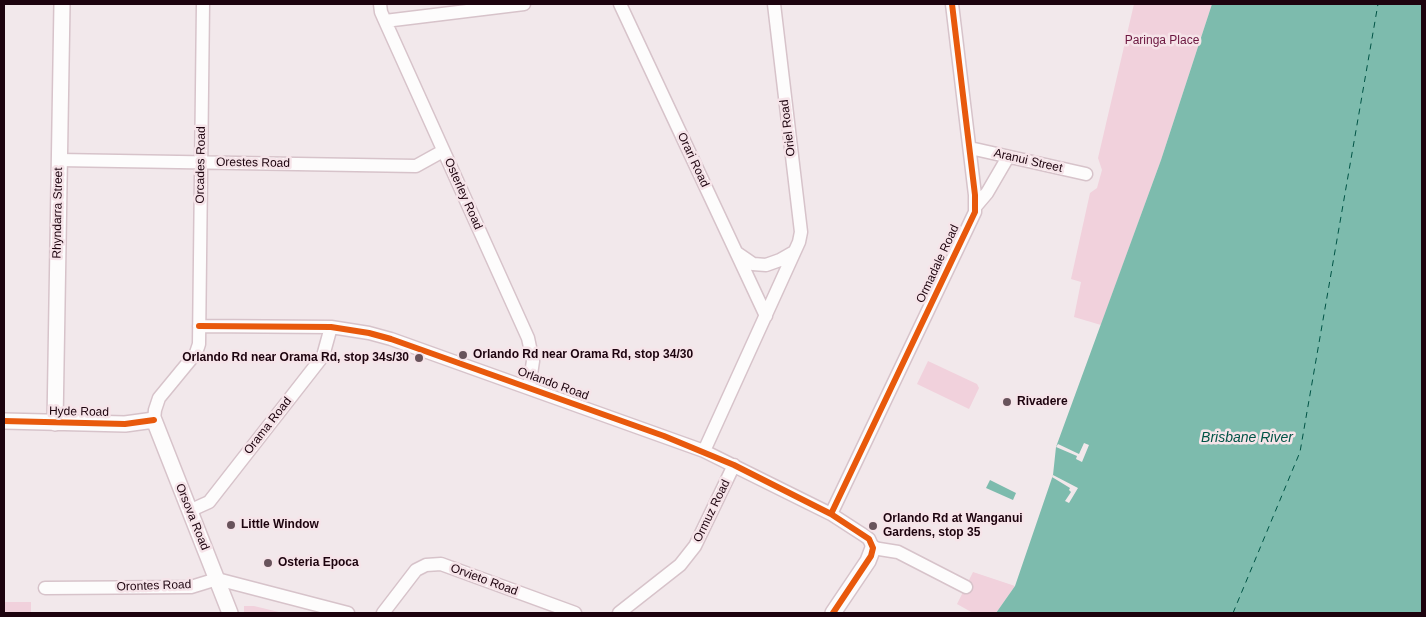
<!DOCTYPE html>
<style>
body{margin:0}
#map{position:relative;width:1426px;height:617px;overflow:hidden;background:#f2e8eb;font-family:Helvetica,sans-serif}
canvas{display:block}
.frame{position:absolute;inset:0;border:5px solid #1d030e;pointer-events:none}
</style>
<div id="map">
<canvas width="1426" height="617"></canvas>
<div class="frame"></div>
</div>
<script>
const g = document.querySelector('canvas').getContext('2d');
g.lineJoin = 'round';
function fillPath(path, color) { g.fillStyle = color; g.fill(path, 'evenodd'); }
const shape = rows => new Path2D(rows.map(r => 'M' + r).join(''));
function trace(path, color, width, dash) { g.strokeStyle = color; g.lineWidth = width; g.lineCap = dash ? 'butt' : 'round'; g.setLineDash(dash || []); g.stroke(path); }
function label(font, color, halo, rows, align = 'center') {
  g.font = font + ' Helvetica,sans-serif'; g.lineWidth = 5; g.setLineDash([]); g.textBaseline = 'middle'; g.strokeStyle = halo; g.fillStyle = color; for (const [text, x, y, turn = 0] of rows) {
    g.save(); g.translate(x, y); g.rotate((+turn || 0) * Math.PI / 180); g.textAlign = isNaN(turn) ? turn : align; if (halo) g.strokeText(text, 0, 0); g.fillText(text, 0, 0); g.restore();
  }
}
fillPath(shape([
 [1134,4,1212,4,1161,160,1101,325,1074,317,1081,282,1071,279,1090,193,1097,188,1102,170,1098,158],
 [928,361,977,384,979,388,969,409,917,384],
 [973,572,1015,586,996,613,973,613,957,604],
 [4,602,31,602,31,613,4,613],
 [244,606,254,606,283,613,244,613]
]), '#f1d1dc');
fillPath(shape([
 [1212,4,1422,4,1422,613,996,613,1015,586,1053,475,1056,447,1161,160],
 [990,480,1016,493,1013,500,986,488]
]), '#7dbbad');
fillPath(shape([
 [1084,443,1089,445,1082,462,1076,459,1077,456,1056,447,1058,444,1079,454],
 [1053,475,1078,488,1069,503,1065,501,1071,492,1069,490,1070,488,1052,477]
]), '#f2e8eb');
trace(shape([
 [1233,613,1300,452,1378,4]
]), '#005345', 1, [6, 5]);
const minor = shape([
 [380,4,381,12,385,21,528,338,533,361,529,387],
 [620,4,766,316],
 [385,21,524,4],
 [970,148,1086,174],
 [59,160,416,166,443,151],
 [976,206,987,193,1008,157],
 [737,253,753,264,766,265,780,260,794,252],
 [199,326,331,327,369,333,391,339,704,451,831,514,865,536,869,539,873,548,898,552,966,587],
 [154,420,155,410,159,398,196,353,199,344,203,4],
 [704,451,799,242,801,232,774,4],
 [189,511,209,502,323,356,331,327],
 [831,514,975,212,975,195,952,4],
 [45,588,191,587,217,579,348,613],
 [383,613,416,570,426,565,441,564,575,613],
 [619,613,680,565,695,546,734,465]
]);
const tertiary = shape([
 [4,421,125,424,154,420,230,613],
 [55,423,62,4],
 [833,613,868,561,873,548]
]);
trace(minor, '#d7c3ca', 15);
trace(tertiary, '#d7c3ca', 18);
trace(minor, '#fdfcfc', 12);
trace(tertiary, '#fdfcfc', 15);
trace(shape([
 [199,326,331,327,369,333,391,339,664,436,734,465,831,514,869,539,873,548,871,556,833,613],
 [4,421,125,424,154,420],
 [831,514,975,212,975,195,952,4]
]), '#e8590c', 6);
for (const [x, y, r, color] of [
 [463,355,5,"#68535b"],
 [419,358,5,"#68535b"],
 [1007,402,5,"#68535b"],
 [231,525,5,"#68535b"],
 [873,526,5,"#68535b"],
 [268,563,5,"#68535b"]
]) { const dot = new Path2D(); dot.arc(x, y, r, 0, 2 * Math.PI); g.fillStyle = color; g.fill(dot); trace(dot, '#f6e4e9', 2); }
label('12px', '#6b163f', '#f6e4e9', [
 ["Paringa Place",1162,41]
]);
label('12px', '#1d030e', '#f6e4e9', [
 ["Oriel Road",788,128,-97],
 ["Orari Road",693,160,65],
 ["Aranui Street",1028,161,13],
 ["Orestes Road",253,163,1],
 ["Orcades Road",201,165,-89],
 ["Osterley Road",463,194,66],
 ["Rhyndarra Street",58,213,-89],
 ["Ormadale Road",938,264,-65],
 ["Orlando Road",553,384,20],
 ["Hyde Road",79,412,1],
 ["Orama Road",268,426,-52],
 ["Ormuz Road",712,511,-64],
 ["Orsova Road",192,517,68],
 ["Orvieto Road",484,580,20],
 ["Orontes Road",154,586,-2]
]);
label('bold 12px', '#1d030e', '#f6e4e9', [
 ["Orlando Rd near Orama Rd, stop 34/30",473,355],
 ["Orlando Rd near Orama Rd, stop 34s/30",409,358,"right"],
 ["Rivadere",1017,402],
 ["Orlando Rd at Wanganui",883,519],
 ["Gardens, stop 35",883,533],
 ["Little Window",241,525],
 ["Osteria Epoca",278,563]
], 'left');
label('italic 14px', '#005345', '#f6e4e9', [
 ["Brisbane River",1247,438]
]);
</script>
